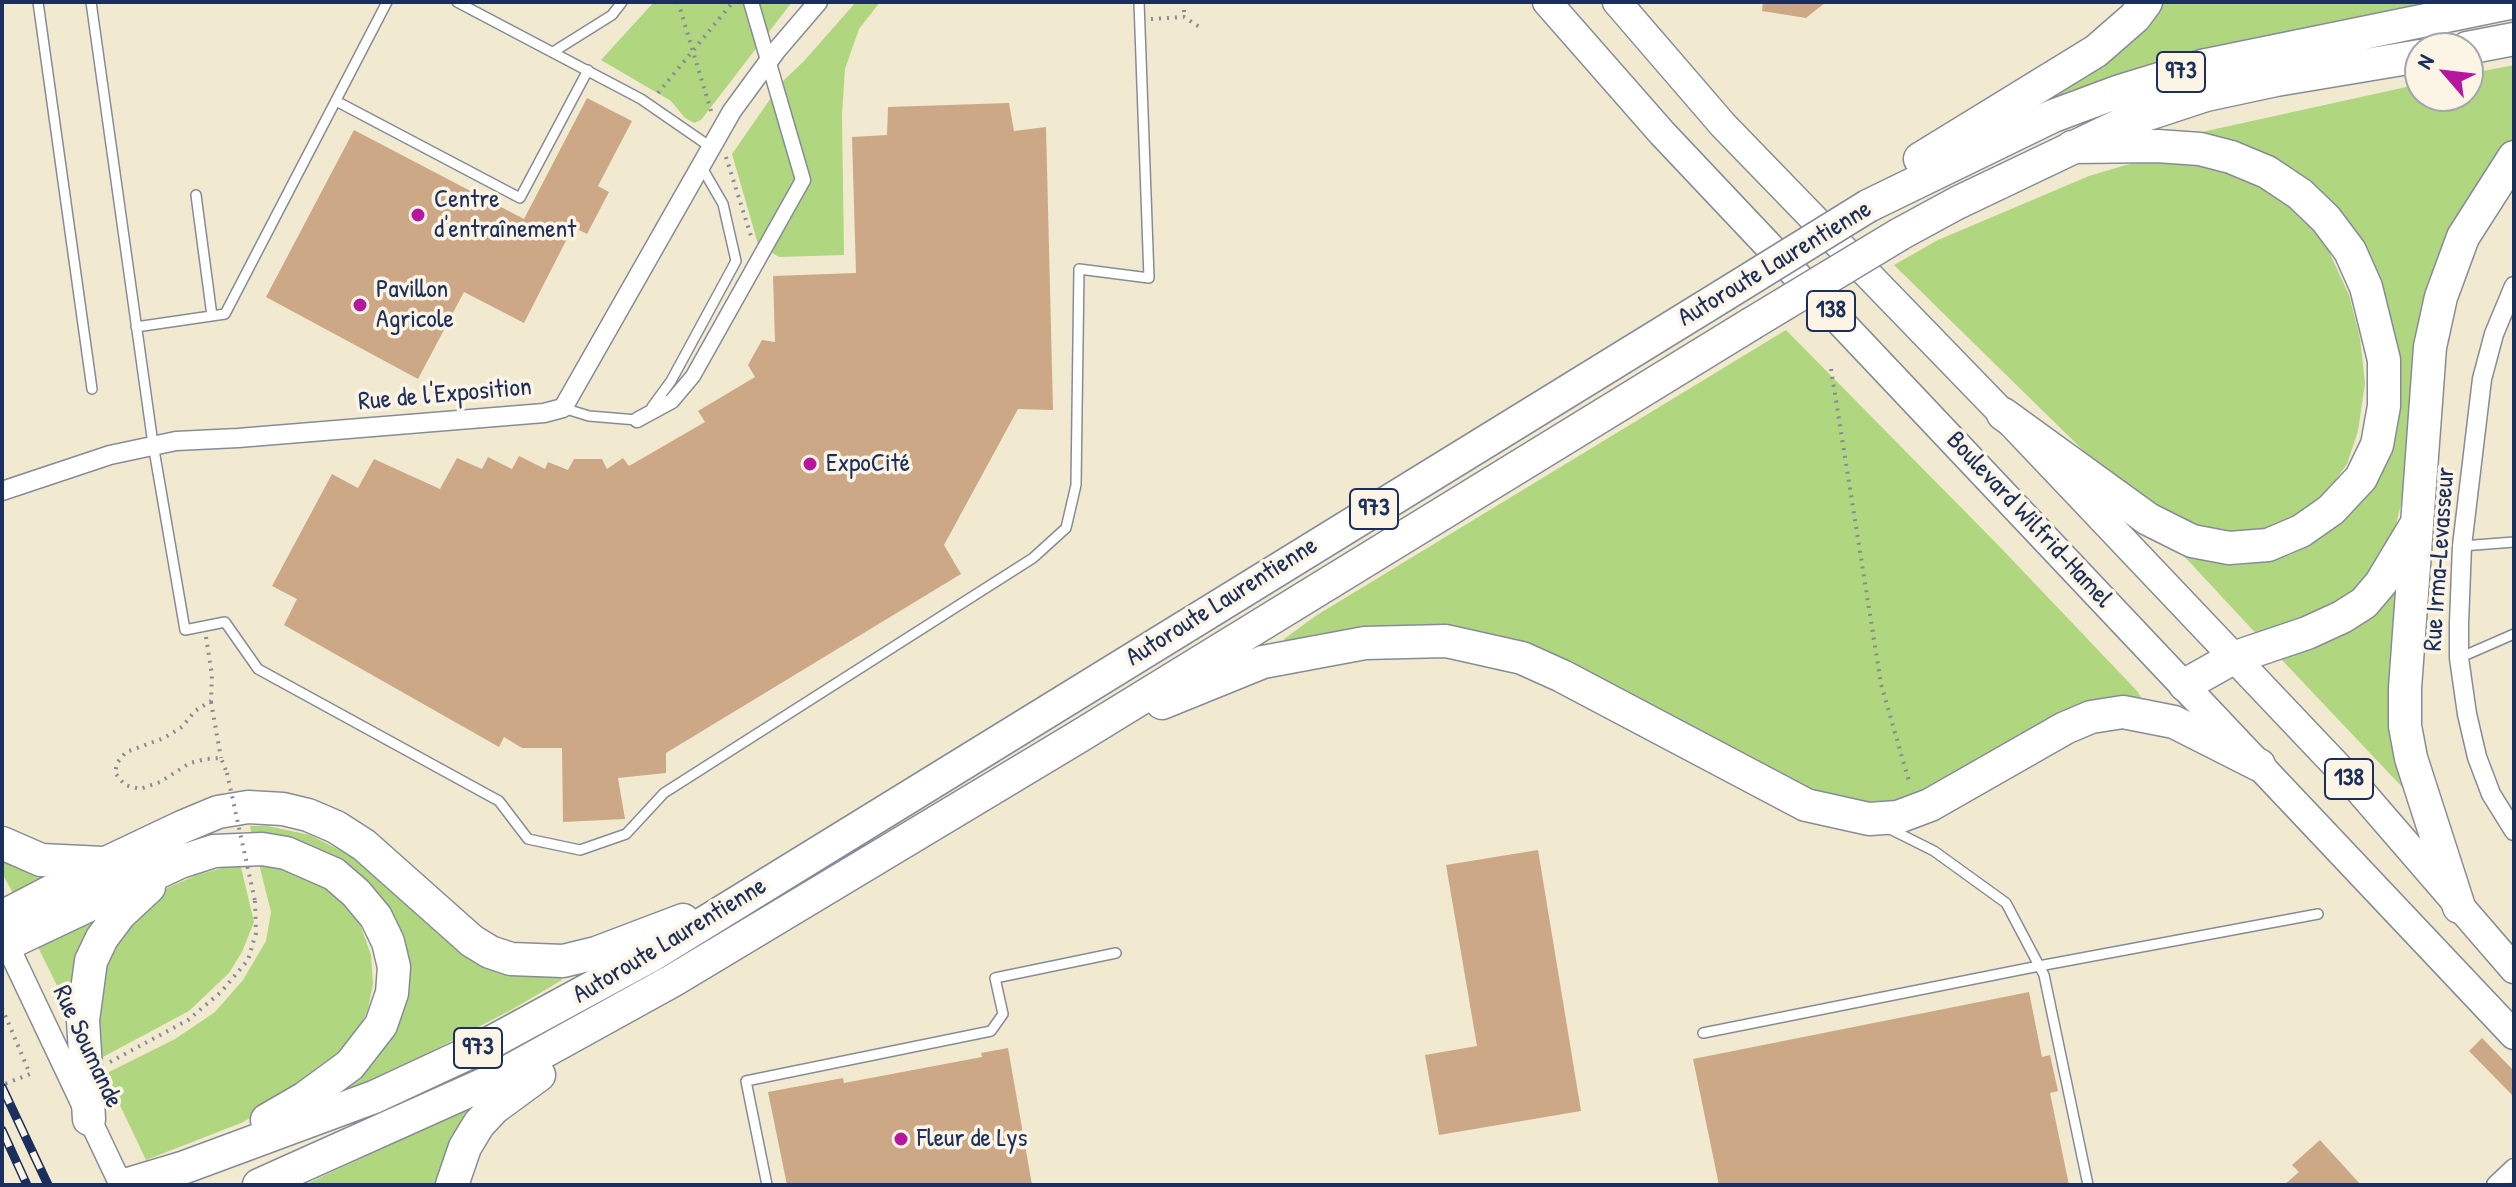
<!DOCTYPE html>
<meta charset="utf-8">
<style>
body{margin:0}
#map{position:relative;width:2516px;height:1187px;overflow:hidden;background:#f2ead0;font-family:"Patrick Hand",sans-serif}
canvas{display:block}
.frame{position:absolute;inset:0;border:4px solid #1b2f5e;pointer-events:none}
.north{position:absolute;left:2404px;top:32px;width:80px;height:80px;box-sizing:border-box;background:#fcf5e5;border:2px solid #a2a6af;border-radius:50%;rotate:298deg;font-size:22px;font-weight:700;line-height:32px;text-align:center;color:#1b2f5e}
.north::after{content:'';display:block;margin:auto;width:28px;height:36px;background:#b5179e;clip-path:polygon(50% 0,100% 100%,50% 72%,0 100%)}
</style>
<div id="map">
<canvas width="2516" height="1187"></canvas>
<div class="frame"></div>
<div class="north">N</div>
</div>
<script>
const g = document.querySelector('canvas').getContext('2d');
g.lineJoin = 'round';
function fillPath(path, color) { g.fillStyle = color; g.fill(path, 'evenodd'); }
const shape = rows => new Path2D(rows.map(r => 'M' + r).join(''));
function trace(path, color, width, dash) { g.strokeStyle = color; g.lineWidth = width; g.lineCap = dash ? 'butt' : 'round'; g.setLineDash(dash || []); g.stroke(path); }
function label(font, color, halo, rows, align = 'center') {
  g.font = font + ' "Patrick Hand",sans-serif'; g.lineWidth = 7; g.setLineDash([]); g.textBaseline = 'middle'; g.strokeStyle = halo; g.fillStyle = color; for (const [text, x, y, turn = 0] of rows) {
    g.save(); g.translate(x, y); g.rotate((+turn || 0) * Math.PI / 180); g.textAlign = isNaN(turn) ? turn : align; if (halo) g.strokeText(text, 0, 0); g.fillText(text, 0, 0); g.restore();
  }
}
fillPath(shape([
 [654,2,792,2,701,120,694,123,685,118,671,101,601,60],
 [856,2,880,2,859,29,845,69,842,115,844,255,779,257,758,244,732,154,782,82,804,61],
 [2160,2,2429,2,2213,48,2045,105,2040,97],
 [2514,65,2514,141,2483,181,2392,540,2359,595,2262,640,2183,555,2185,553,2208,561,2238,565,2263,562,2290,555,2315,541,2385,454,2361,250,2202,138,2202,132,2420,84,2420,96,2468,96,2468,74],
 [2158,160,2194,161,2232,171,2266,188,2301,213,2325,243,2349,295,2360,338,2365,383,2358,431,2347,464,2325,495,2296,518,2263,531,2217,533,2181,525,2093,460,1894,265,1938,240,2089,176,2126,165],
 [1786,330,1999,546,2137,691,2148,708,1952,786,1890,805,1827,800,1563,666,1286,646,1284,639,1317,615],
 [2399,584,2396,757,2404,789,2280,658],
 [250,826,268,826,310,835,353,857,445,940,467,955,560,975,562,980,513,1009,419,1058,307,1110,353,1076,394,929,252,836],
 [2,854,56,874,14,895,2,873],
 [240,863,254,922,242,952,229,973,189,1011,101,1058,92,1024,106,956,143,904,169,887,197,875],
 [259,864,292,869,318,882,341,899,360,924,371,955,373,984,368,1009,358,1032,342,1055,287,1098,241,1123,146,1160,107,1078,109,1072,175,1039,215,1012,243,980,266,941,271,912],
 [112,904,70,1001,65,1002,38,947,38,942],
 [488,1099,443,1185,304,1185]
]), '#b0d67f');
fillPath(shape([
 [1763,2,1826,2,1806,18,1762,11],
 [587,98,632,121,598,186,609,192,587,234,573,227,524,323,464,292,418,379,266,297,354,130,524,219],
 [1009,103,1014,131,1046,127,1053,410,1018,409,944,545,961,574,666,753,666,773,618,778,625,819,563,822,562,748,522,748,504,737,499,747,284,625,297,599,272,586,332,474,358,488,374,459,440,489,457,458,482,469,488,457,512,469,519,456,545,469,548,462,568,470,574,459,602,459,607,469,623,458,629,466,705,422,698,411,755,377,748,365,762,340,775,342,773,276,856,273,852,137,887,135,888,107],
 [1538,850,1581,1111,1439,1135,1425,1055,1477,1046,1446,865],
 [2029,992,2042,1057,2050,1055,2058,1091,2050,1093,2069,1185,1719,1185,1693,1059],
 [2482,1038,2514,1071,2514,1097,2469,1051],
 [1008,1048,1032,1185,787,1185,768,1092,843,1078,844,1083,982,1057,981,1053],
 [2320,1140,2361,1185,2284,1185,2299,1172,2292,1165]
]), '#cca887');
const service = shape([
 [38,2,92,389],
 [91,2,153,444,185,630,225,622,258,669,499,801,528,839,580,850,626,834,664,793,1033,558,1066,528,1076,485,1079,269,1149,278,1139,2],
 [457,2,641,99,712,148],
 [553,52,612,15,622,2],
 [336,101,520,198,588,70],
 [196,195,212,316],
 [136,327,225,314,387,2],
 [652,407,671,381,736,261,723,204,701,166],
 [563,408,589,416,637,420,641,417],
 [2462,546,2514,542],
 [2459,658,2514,634],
 [1890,829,1934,851,2006,903,2044,975,2088,1185],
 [1703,1033,2039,966,2318,914],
 [767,1185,746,1081,991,1031,1003,1014,995,978,1116,953]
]);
const pedestrian = shape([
 [637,420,672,401,693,376,803,180,751,2]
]);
const minor = shape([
 [2514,286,2494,334,2482,379,2462,546,2459,623,2459,658,2467,714,2477,757,2491,794,2514,831],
 [2,491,110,455,176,441,238,438,544,413,563,408,732,111,776,51,818,2],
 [2496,1185,2514,1168]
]);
const tertiary = shape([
 [2,934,121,1185]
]);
const primary = shape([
 [1547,2,1662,133,2514,1035],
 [1617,2,1723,125,2003,414,2355,785,2514,969]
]);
const motorway = shape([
 [2467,48,2514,39],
 [1920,159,2096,51,2135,17,2146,2],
 [1868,206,2053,116,2120,91,2202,66,2514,2],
 [1900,234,1957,203,2133,119,2206,95,2276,80,2420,56],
 [2003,414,2148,519,2192,541,2229,548,2268,545,2301,531,2331,510,2361,478,2377,445,2384,406,2384,360,2366,287,2350,251,2326,219,2300,194,2267,172,2231,157,2200,149,2157,146,2072,147],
 [2185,685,2233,658,2307,633,2342,617,2364,603,2381,583,2414,528],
 [1162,703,1263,662,1365,643,1446,641,1522,658,1562,676,1806,805,1869,819,1898,817,1930,805,2065,728,2091,717,2123,712,2174,722,2259,765],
 [2,843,41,860,103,863],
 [2459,907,2411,758,2405,726,2405,688,2430,347,2441,297,2463,237,2514,157],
 [2,917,106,863,182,827,218,812,248,807,283,809,308,815,336,827,364,845,472,941,490,952,511,959,563,961,596,953,683,920],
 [7,944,180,862,214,851,262,849,286,853,334,874,356,893,376,917,388,942,394,967,392,993,381,1025,350,1065,305,1098,267,1120],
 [89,1119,83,1020,91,961,102,938,120,914,149,887],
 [125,1185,185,1167,374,1097,488,1044,652,955,1724,295],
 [259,1185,491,1081,672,981,1078,737,1751,324],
 [452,1185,465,1147,479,1124,494,1108,539,1075]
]);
trace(service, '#868c97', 12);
trace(pedestrian, '#868c97', 17);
trace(minor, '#868c97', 21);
trace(tertiary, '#868c97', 25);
trace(primary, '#868c97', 31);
trace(motorway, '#868c97', 35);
trace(shape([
 [678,2,711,111],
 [1184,2,1184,17],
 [1151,19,1184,17,1201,28],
 [658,93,733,2],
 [726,157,751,236],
 [1831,369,1881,684,1910,785],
 [206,637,212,675,211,701,195,711,182,727,164,738,126,752,117,763,115,773,125,785,140,789,160,782,190,763,206,759,221,758,227,773],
 [211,702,221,758],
 [2,1008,30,1074,2,1085],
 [110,1062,188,1020,221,992,248,960,256,933,255,901]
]), '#868c97', 4, [2, 6]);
trace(service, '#fff', 9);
trace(pedestrian, '#fff', 14);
trace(minor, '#fff', 18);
trace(tertiary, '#fff', 22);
trace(primary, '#fff', 28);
trace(motorway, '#fff', 32);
const rail = shape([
 [2,1087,48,1185],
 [2,1130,27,1185]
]);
trace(rail, '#1b2f5e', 9);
trace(rail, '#fcf5e5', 6, [18]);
const motorwayBridge = shape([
 [1724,295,1868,206],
 [1751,324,1900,234]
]);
trace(motorwayBridge, '#868c97', 35, []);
trace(shape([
 [227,773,255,901]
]), '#868c97', 4, [2, 6]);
trace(motorwayBridge, '#fff', 32);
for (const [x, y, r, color] of [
 [418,215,8,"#b5179e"],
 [360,305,8,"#b5179e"],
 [810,464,8,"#b5179e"],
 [901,1139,8,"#b5179e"]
]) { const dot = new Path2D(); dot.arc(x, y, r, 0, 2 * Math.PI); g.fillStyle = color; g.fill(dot); trace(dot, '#fcf5e5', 3); }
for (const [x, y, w] of [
 [2181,72,48],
 [1831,311,48],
 [1374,509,48],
 [2349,779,48],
 [478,1048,48]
]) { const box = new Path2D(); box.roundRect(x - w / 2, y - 20, w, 40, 6); g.fillStyle = '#fcf5e5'; g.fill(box); trace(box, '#1b2f5e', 2); }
label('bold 24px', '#1b2f5e', null, [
 ["973",2181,72],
 ["138",1831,311],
 ["973",1374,509],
 ["138",2349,779],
 ["973",478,1048]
]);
label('26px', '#1b2f5e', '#fcf5e5', [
 ["Centre",434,200],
 ["d'entraînement",434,230],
 ["Pavillon",376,290],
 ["Agricole",376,320],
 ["ExpoCité",826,464],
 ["Fleur de Lys",917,1139]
], 'left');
label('26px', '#1b2f5e', '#fcf5e5', [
 ["Autoroute Laurentienne",1775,264,-31],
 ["Rue de l'Exposition",445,395,-5],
 ["Boulevard Wilfrid-Hamel",2029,520,47],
 ["Rue Irma-Levasseur",2440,559,-86],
 ["Autoroute Laurentienne",1222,602,-32],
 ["Autoroute Laurentienne",670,941,-31],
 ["Rue Soumande",87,1047,65]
]);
</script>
